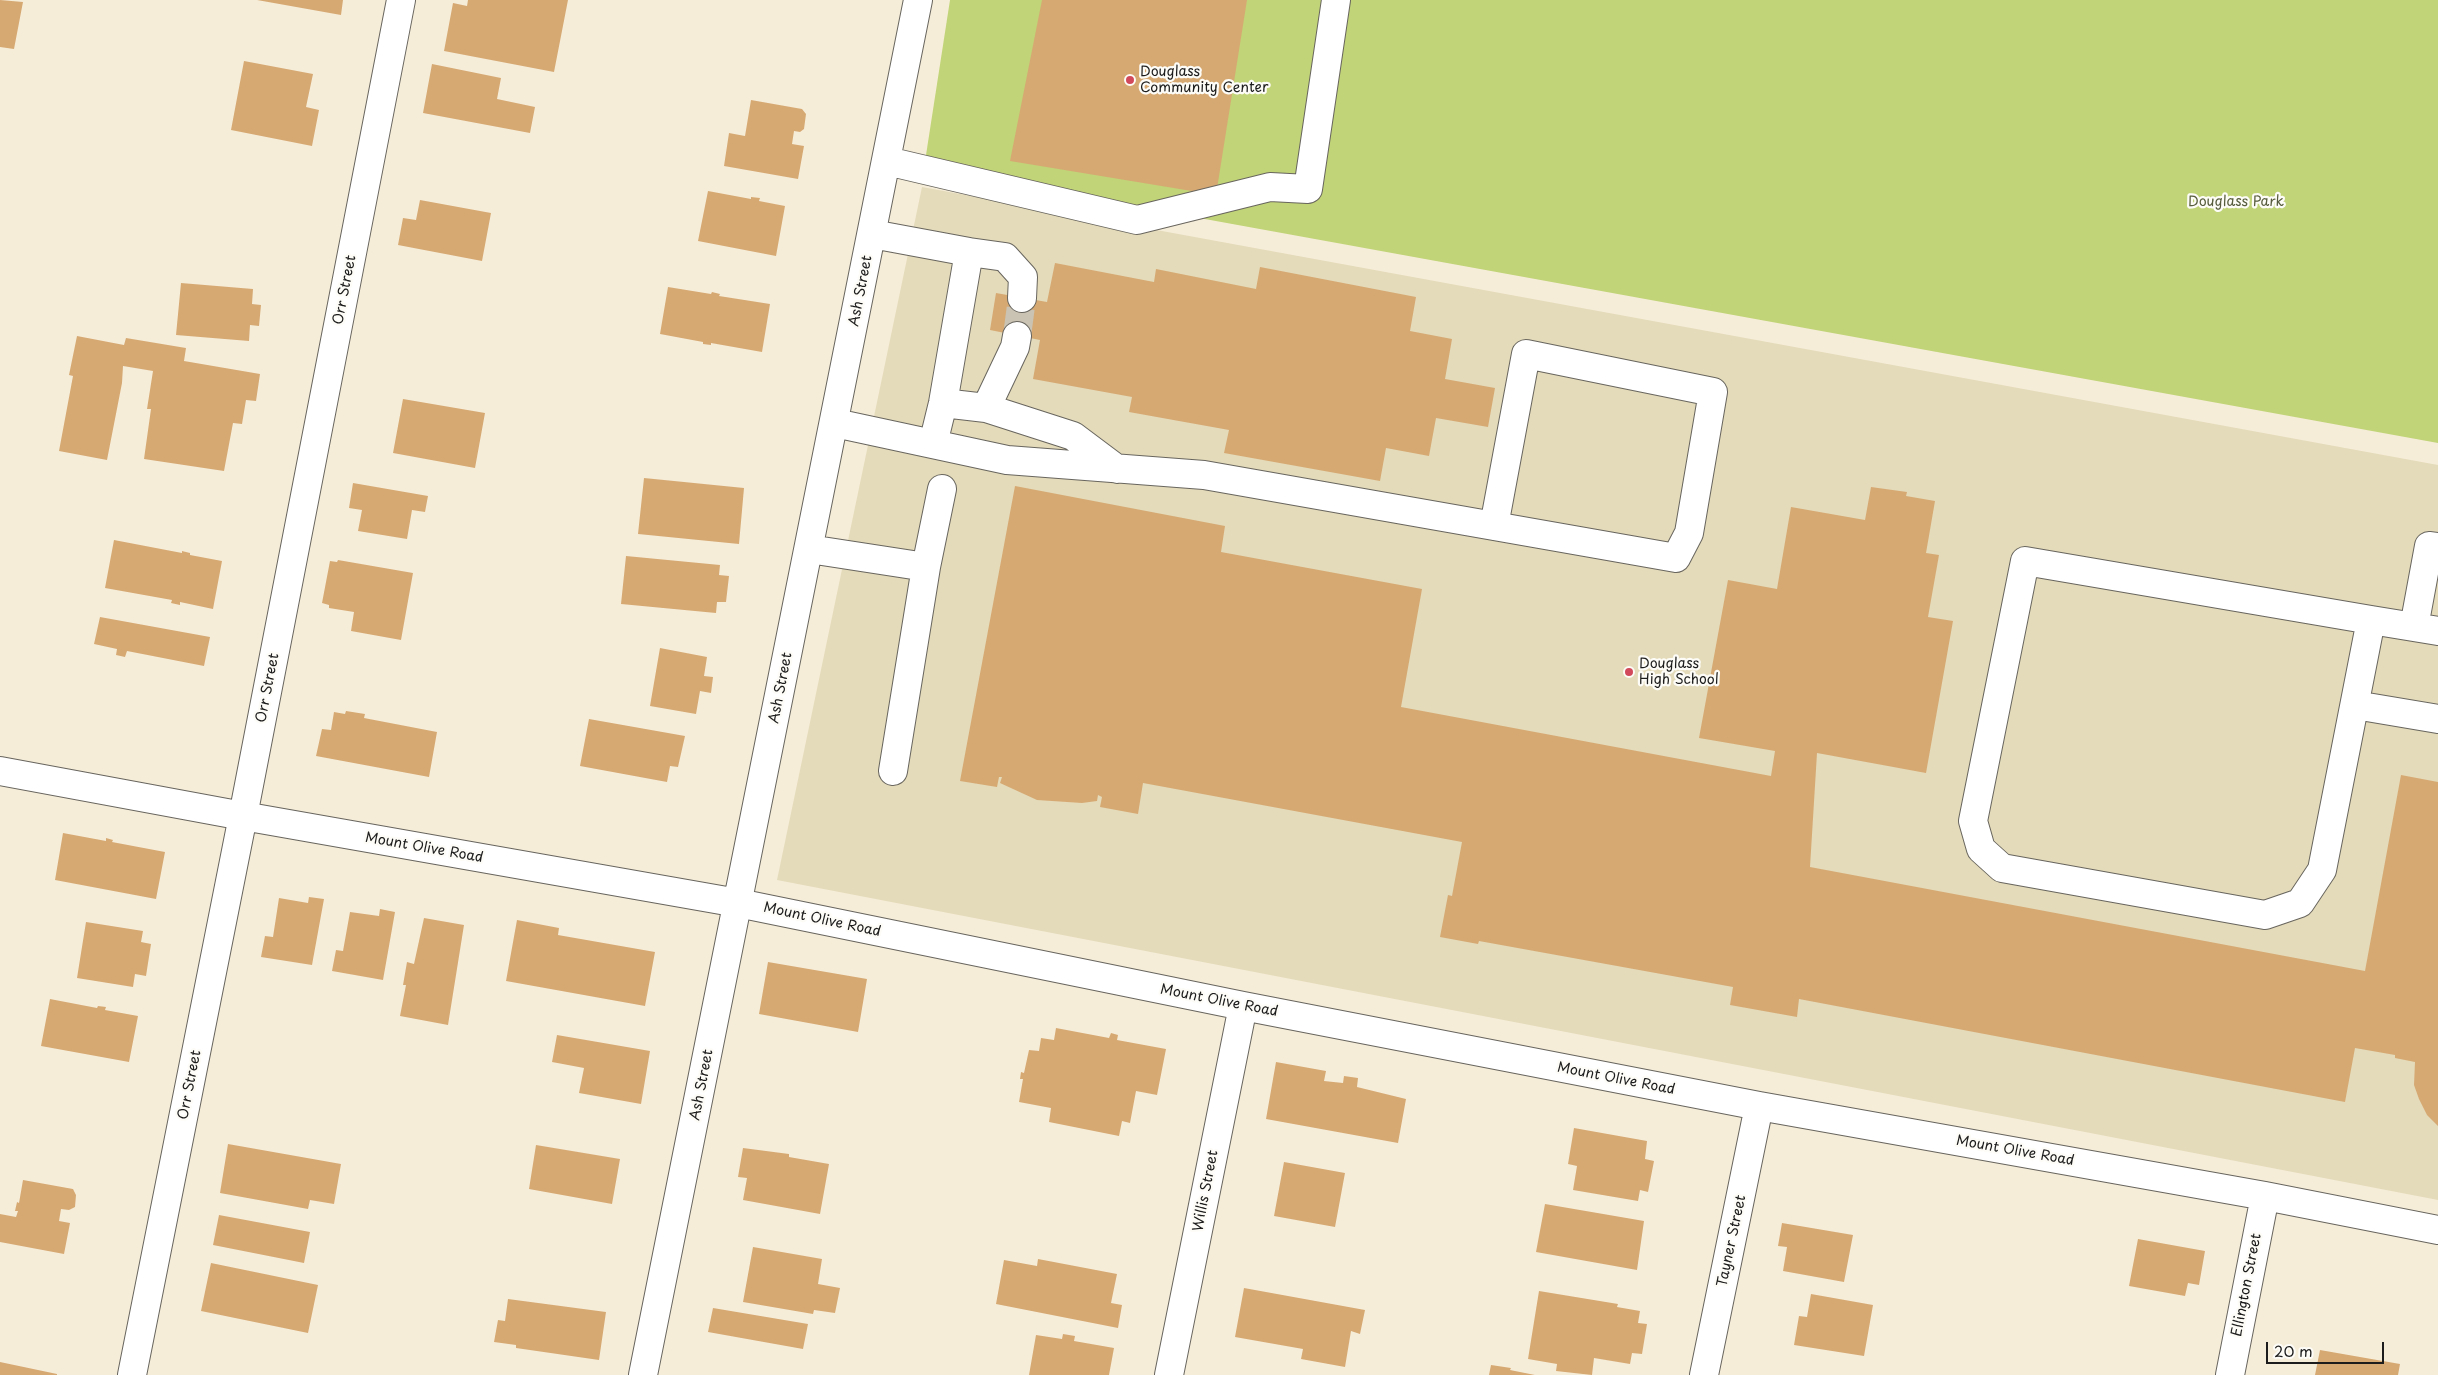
<!DOCTYPE html>
<style>
body{margin:0}
#map{position:relative;width:2438px;height:1375px;overflow:hidden;background:#f6edd9;font-family:"Playpen Sans",sans-serif}
canvas{display:block}
.scale{position:absolute;left:2266px;top:1342px;width:118px;height:22px;box-sizing:border-box;border:2px solid #1c1c1c;border-top:0;padding-left:6px;font-size:15px;line-height:18px;white-space:nowrap;color:#1c1c1c;-webkit-text-stroke:4px #fdfcf7;paint-order:stroke}
</style>
<div id="map">
<canvas width="2438" height="1375"></canvas>
<div class="scale">20 m</div>
</div>
<script>
const g = document.querySelector('canvas').getContext('2d');
g.lineJoin = 'round';
function fillPath(path, color) { g.fillStyle = color; g.fill(path, 'evenodd'); }
const shape = rows => new Path2D(rows.map(r => 'M' + r).join(''));
function trace(path, color, width, dash) { g.strokeStyle = color; g.lineWidth = width; g.lineCap = dash ? 'butt' : 'round'; g.setLineDash(dash || []); g.stroke(path); }
function label(font, color, halo, rows, align = 'center') {
  g.font = font + ' "Playpen Sans",sans-serif'; g.lineWidth = 4.5; g.setLineDash([]); g.textBaseline = 'middle'; g.strokeStyle = halo; g.fillStyle = color; for (const [text, x, y, turn = 0] of rows) {
    g.save(); g.translate(x, y); g.rotate((+turn || 0) * Math.PI / 180); g.textAlign = isNaN(turn) ? turn : align; if (halo) g.strokeText(text, 0, 0); g.fillText(text, 0, 0); g.restore();
  }
}
fillPath(shape([
 [922,187,2438,465,2438,1200,777,880]
]), '#e4dbba');
fillPath(shape([
 [950,0,2438,0,2438,443,924,168]
]), '#c1d477');
fillPath(shape([
 [0,0,23,2,14,49,0,47],
 [257,0,343,0,341,15],
 [468,0,568,0,554,72,444,51,453,3,467,6],
 [1042,0,1247,0,1216,195,1010,161],
 [244,61,313,74,306,107,319,110,312,146,231,130],
 [432,64,501,78,497,99,535,107,530,133,423,113],
 [751,100,802,109,806,114,804,129,800,132,794,131,792,144,804,146,798,179,724,166,729,133,745,136],
 [708,191,751,199,751,197,760,198,759,201,785,206,776,256,698,241],
 [420,200,491,213,482,261,398,245,403,218,416,220],
 [1055,263,1154,282,1156,269,1256,289,1260,267,1416,297,1410,331,1452,339,1445,379,1495,388,1488,427,1436,418,1429,456,1386,448,1380,481,1224,453,1229,430,1129,412,1132,397,1033,379,1040,340,990,330,996,293,1047,302],
 [181,283,253,289,252,304,261,305,259,326,250,325,249,341,176,335],
 [668,287,711,294,712,292,720,294,719,296,770,304,762,352,711,343,711,345,703,344,703,342,660,334],
 [77,336,124,345,126,338,186,348,184,361,260,374,256,401,246,400,242,424,233,423,224,471,144,459,151,409,147,409,153,371,123,366,122,383,107,460,59,451,73,376,69,375],
 [403,399,485,413,475,468,393,453],
 [644,478,744,488,739,544,638,534],
 [353,483,428,496,425,512,412,510,407,539,358,531,362,510,349,508],
 [1015,486,1225,526,1221,552,1422,589,1401,707,1771,776,1775,751,1699,738,1728,580,1777,589,1791,507,1865,520,1871,487,1907,492,1906,496,1935,501,1926,553,1939,555,1928,617,1953,621,1926,773,1817,753,1810,867,2365,971,2401,775,2438,782,2438,1126,2427,1115,2419,1099,2414,1085,2415,1062,2395,1058,2395,1055,2355,1048,2345,1102,1799,999,1797,1017,1730,1005,1733,987,1479,941,1478,944,1440,937,1448,895,1452,896,1462,842,1143,783,1138,814,1100,807,1102,797,1098,795,1097,801,1082,803,1037,800,1000,783,1002,777,999,777,997,787,960,781],
 [114,540,182,553,182,551,190,553,190,555,222,561,213,609,180,602,180,605,171,603,172,600,105,588],
 [626,556,720,565,719,575,729,576,726,602,717,602,716,613,621,604],
 [338,560,413,573,401,640,351,631,354,612,329,608,329,605,322,603,330,561,337,562],
 [100,617,210,637,204,666,127,651,125,657,116,655,117,649,94,644],
 [660,648,707,657,704,676,713,677,711,693,700,691,696,714,650,706],
 [346,711,365,714,364,718,437,732,429,777,316,756,322,729,331,730,334,712,345,714],
 [589,719,685,736,678,767,670,766,667,782,580,766],
 [63,833,106,841,106,838,113,840,112,842,165,852,156,899,55,880],
 [309,897,324,899,312,965,261,957,265,936,273,937,279,898,308,903],
 [380,909,395,912,383,980,332,971,336,950,343,951,350,912,379,916],
 [424,918,464,925,448,1025,400,1016,406,985,403,985,407,962,414,964],
 [517,920,559,928,558,935,655,952,645,1006,506,981],
 [86,922,143,931,141,942,151,944,146,976,135,974,133,987,77,978],
 [768,962,867,979,858,1032,759,1014],
 [50,999,97,1008,98,1006,106,1007,105,1010,138,1016,129,1062,41,1046],
 [1056,1028,1109,1038,1111,1033,1118,1035,1117,1040,1166,1049,1157,1095,1136,1091,1130,1123,1122,1121,1119,1136,1049,1122,1051,1108,1019,1102,1023,1079,1020,1079,1021,1072,1024,1073,1029,1050,1039,1051,1041,1038,1054,1040],
 [557,1035,650,1051,641,1104,579,1093,584,1068,552,1062],
 [1276,1062,1326,1071,1324,1081,1343,1083,1344,1076,1358,1078,1357,1087,1406,1099,1398,1143,1266,1119],
 [1574,1128,1647,1141,1645,1159,1654,1161,1648,1192,1640,1190,1638,1201,1573,1190,1577,1166,1568,1164],
 [228,1144,341,1164,334,1204,310,1200,308,1209,220,1193],
 [536,1145,620,1159,612,1204,529,1189],
 [743,1148,789,1154,789,1157,829,1164,820,1214,743,1200,747,1178,738,1177],
 [1284,1162,1345,1173,1335,1227,1274,1216],
 [23,1180,73,1189,76,1195,75,1207,69,1210,61,1209,59,1221,70,1223,64,1254,0,1242,0,1214,16,1217,18,1211,15,1211,17,1202,19,1203],
 [1545,1204,1644,1221,1637,1270,1536,1252],
 [219,1215,310,1232,304,1263,213,1245],
 [1782,1223,1853,1235,1844,1282,1783,1271,1787,1247,1778,1246],
 [2138,1239,2205,1251,2199,1285,2188,1283,2185,1296,2129,1286],
 [753,1247,822,1259,818,1284,840,1288,835,1313,814,1310,813,1314,743,1302],
 [1038,1259,1117,1274,1111,1303,1122,1305,1118,1328,996,1304,1004,1260,1037,1266],
 [211,1263,318,1285,308,1333,201,1311],
 [1244,1288,1365,1310,1360,1334,1351,1331,1345,1367,1301,1359,1303,1349,1235,1337],
 [1539,1291,1618,1304,1617,1307,1640,1311,1638,1323,1647,1324,1642,1354,1632,1353,1630,1364,1594,1358,1592,1375,1556,1371,1557,1364,1528,1359],
 [1811,1294,1873,1305,1864,1356,1794,1345,1799,1316,1807,1317],
 [508,1299,606,1312,599,1360,516,1348,516,1345,494,1342,498,1320,505,1321],
 [713,1308,808,1324,803,1349,708,1332],
 [1063,1334,1075,1336,1074,1341,1114,1348,1109,1375,1029,1375,1036,1335,1062,1339],
 [2320,1350,2400,1364,2398,1375,2315,1375],
 [0,1362,57,1374,57,1375,0,1375],
 [1491,1365,1511,1368,1510,1370,1535,1375,1489,1375]
]), '#d6a973');
trace(shape([
 [1017,336,1022,298]
]), '#cac3b3', 28, [28, 14]);
const minor = shape([
 [887,161,1137,220,1270,187,1308,189,1336,0],
 [872,234,969,252,943,403,933,444],
 [969,252,1005,257,1023,277,1022,298],
 [943,403,986,408,1015,347,1017,336],
 [986,408,1073,436,1117,469],
 [835,423,1007,460,1204,475,1676,558,1689,533,1713,392,1526,354,1494,526],
 [809,549,926,567,942,489],
 [2371,620,2322,870,2300,903,2265,915,2002,868,1981,849,1973,821,2025,561,2371,620,2438,631],
 [2414,627,2429,546,2438,547],
 [2355,705,2438,719],
 [0,771,243,816,738,903,1243,1006,1759,1106,2265,1196,2438,1230],
 [893,771,926,567],
 [132,1375,243,816,401,0],
 [643,1375,918,0],
 [1169,1375,1243,1006],
 [1704,1375,1759,1106],
 [2230,1375,2265,1196]
]);
trace(minor, '#68655e', 30);
trace(minor, '#fff', 28);
for (const [x, y, r, color] of [
 [1130,80,5,"#d1495b"],
 [1629,672,5,"#d1495b"]
]) { const dot = new Path2D(); dot.arc(x, y, r, 0, 2 * Math.PI); g.fillStyle = color; g.fill(dot); trace(dot, '#fdfcf7', 2); }
label('14px', '#1c1c1c', '#fdfcf7', [
 ["Douglass",1140,72],
 ["Community Center",1140,88],
 ["Douglass",1639,664],
 ["High School",1639,680]
], 'left');
label('14px', '#565c3c', '#fdfcf7', [
 ["Douglass Park",2236,202]
]);
label('14px', '#1c1c1c', '#fdfcf7', [
 ["Orr Street",345,290,-79],
 ["Ash Street",861,291,-79],
 ["Orr Street",268,688,-79],
 ["Ash Street",781,688,-79],
 ["Mount Olive Road",424,848,10],
 ["Mount Olive Road",822,920,12],
 ["Mount Olive Road",1219,1001,11],
 ["Mount Olive Road",1616,1079,11],
 ["Orr Street",190,1085,-79],
 ["Ash Street",702,1085,-79],
 ["Mount Olive Road",2015,1151,10],
 ["Willis Street",1206,1191,-79],
 ["Tayner Street",1732,1241,-78],
 ["Ellington Street",2247,1285,-79]
]);
</script>
